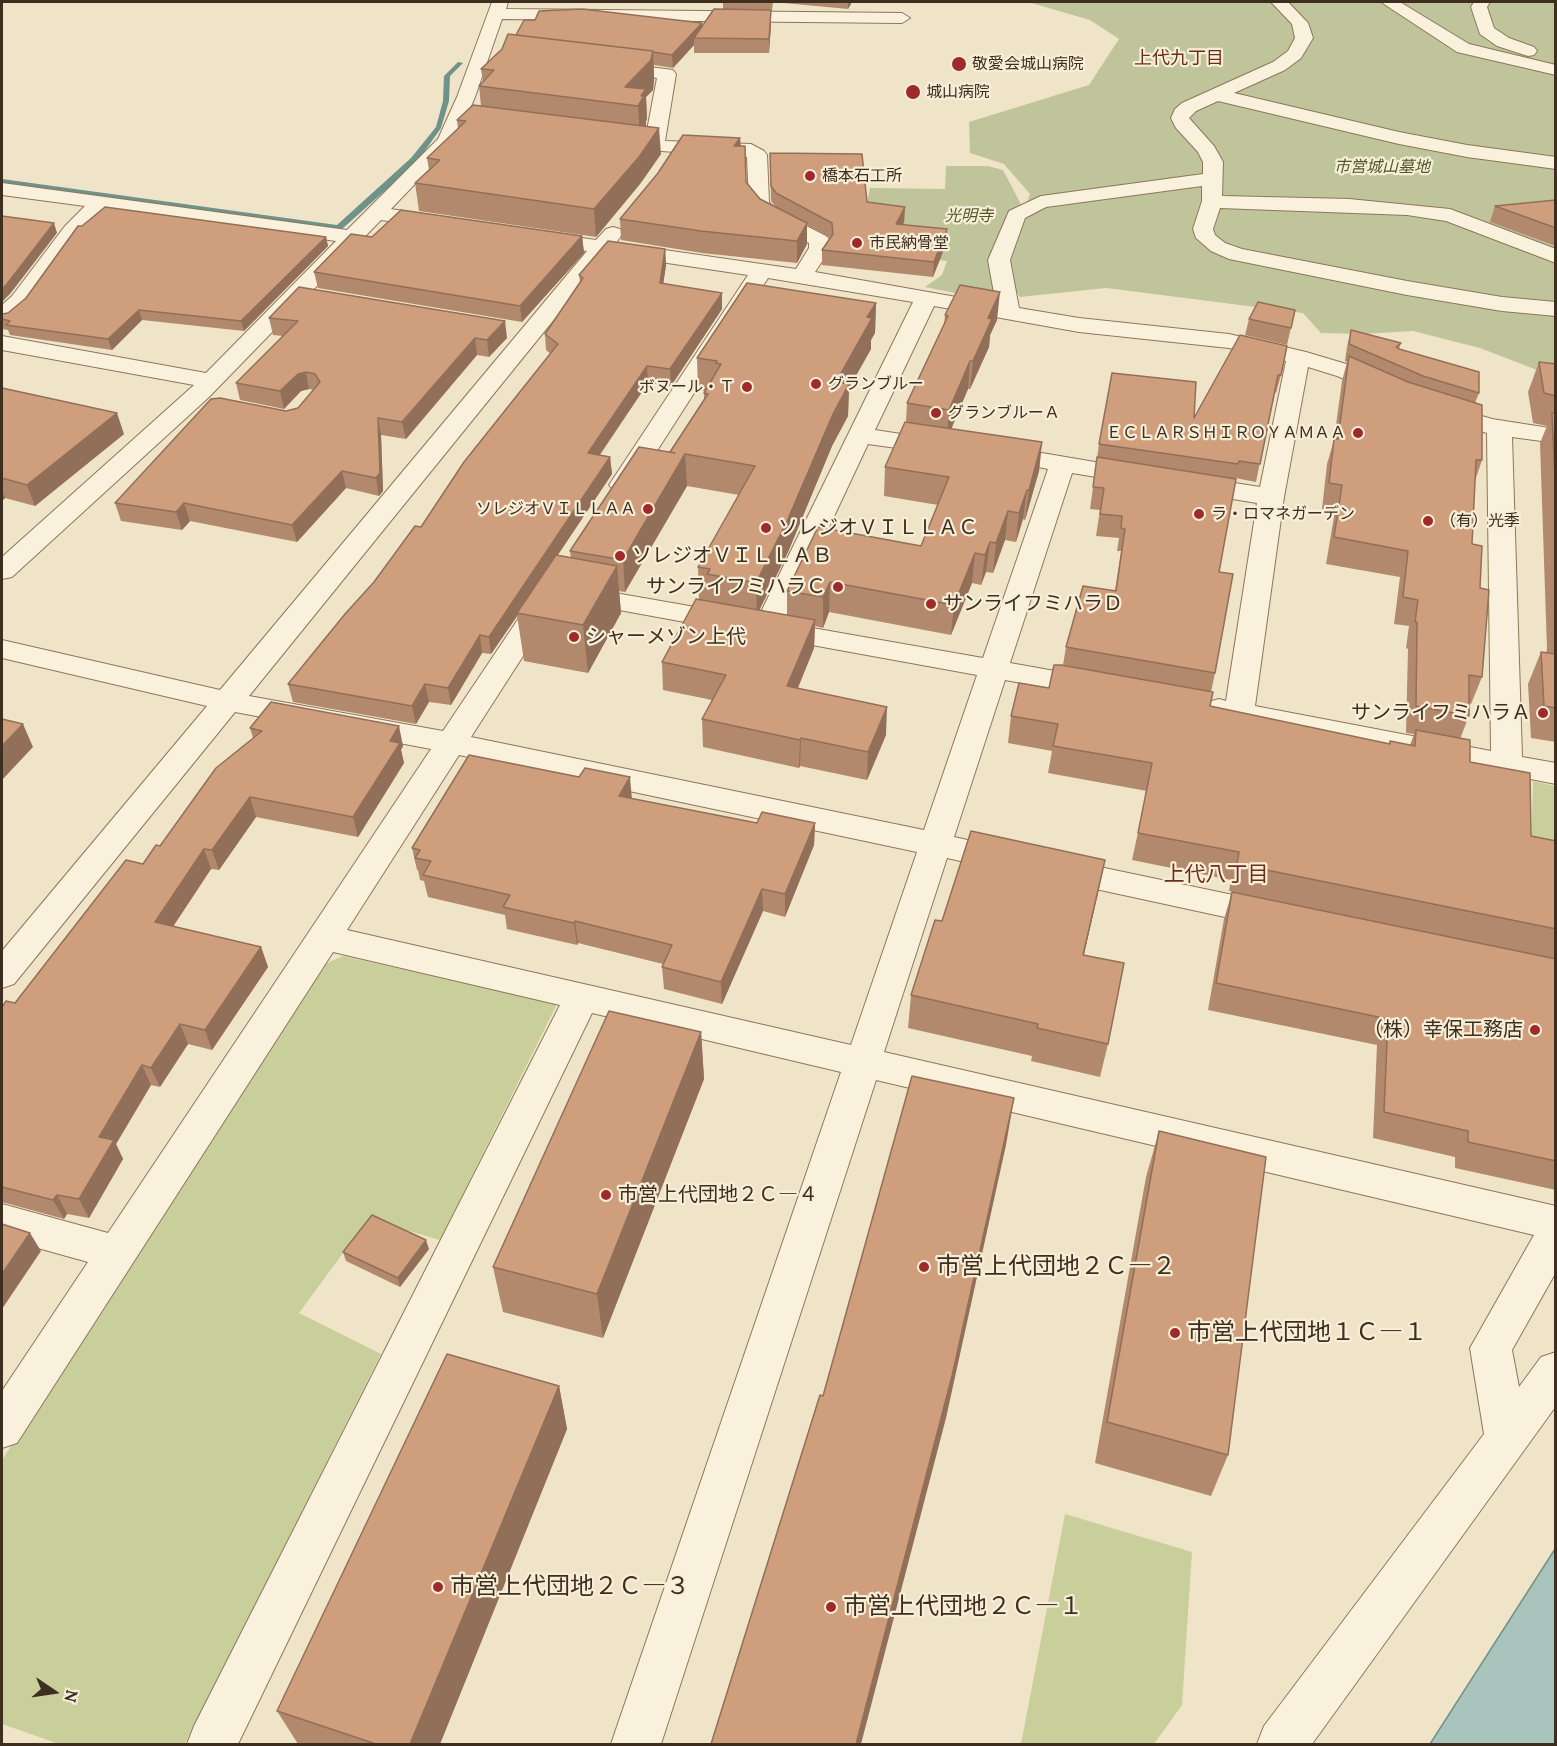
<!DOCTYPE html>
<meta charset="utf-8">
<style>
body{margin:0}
#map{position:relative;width:1557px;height:1746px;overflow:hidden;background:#f0e4c8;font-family:Lora,serif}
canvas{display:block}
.frame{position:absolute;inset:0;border:3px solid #3d2e20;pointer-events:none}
.north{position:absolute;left:24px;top:1662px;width:60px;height:60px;-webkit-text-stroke:4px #f7eed8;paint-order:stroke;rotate:103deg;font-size:16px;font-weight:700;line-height:24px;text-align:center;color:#3d2e20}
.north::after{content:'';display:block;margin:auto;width:21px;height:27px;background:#3d2e20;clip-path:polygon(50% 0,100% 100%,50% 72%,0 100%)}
</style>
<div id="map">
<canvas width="1557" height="1746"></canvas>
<div class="frame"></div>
<div class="north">N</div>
</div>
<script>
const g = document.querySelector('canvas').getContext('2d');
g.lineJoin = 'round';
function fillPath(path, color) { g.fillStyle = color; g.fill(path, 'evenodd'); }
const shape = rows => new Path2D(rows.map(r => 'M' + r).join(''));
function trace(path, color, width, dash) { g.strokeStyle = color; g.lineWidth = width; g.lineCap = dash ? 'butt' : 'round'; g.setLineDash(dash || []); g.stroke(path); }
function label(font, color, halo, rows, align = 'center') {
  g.font = font + ' Lora,"Noto Sans JP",serif'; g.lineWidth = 4.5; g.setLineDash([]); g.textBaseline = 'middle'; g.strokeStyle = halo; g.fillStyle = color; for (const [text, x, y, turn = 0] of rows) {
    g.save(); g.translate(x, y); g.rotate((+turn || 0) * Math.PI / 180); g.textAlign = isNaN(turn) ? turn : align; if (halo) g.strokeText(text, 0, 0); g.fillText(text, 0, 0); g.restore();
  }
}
fillPath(shape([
 [1533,781,1555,786,1555,862,1531,858],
 [343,956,557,1004,440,1240,368,1219,299,1313,381,1354,185,1744,59,1744,2,1724,2,1460,323,965],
 [1065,1514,1192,1552,1182,1705,1154,1744,1021,1744]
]), '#c9cf9b');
fillPath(shape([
 [1028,2,1555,2,1555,377,1480,348,1413,331,1363,334,1321,333,1303,313,1106,288,1020,297,1009,280,1007,259,1030,194,1004,164,970,153,969,122,1089,85,1119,39,1090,20],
 [946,166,988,166,1003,170,1023,208,1006,219,991,300,925,287,942,275,947,261,939,260,896,239,904,222,864,217,870,188,945,189]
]), '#bfc49a');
const water = shape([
 [1555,1549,1555,1744,1430,1744,1555,1549]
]);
fillPath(water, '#a9c4bc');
trace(water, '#6f938a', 1.5);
fillPath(shape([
 [458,62,463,63,450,76,449,101,441,128,417,162,342,229,2,183,2,179,337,225,411,158,436,127,443,101,444,76,458,62]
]), '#6f938a');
const minor = shape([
 [492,2,508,2,506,9,902,13,910,18,902,23,502,19,475,97,456,141,391,209,445,218,448,222,445,226,438,228,381,220,209,397,12,577,2,579,2,557,194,385,2,350,2,336,206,373,336,241,105,209,79,234,28,306,10,321,2,323,2,305,12,296,65,226,85,206,2,195,2,183,347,230,438,139,457,97,492,2],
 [1271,2,1288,2,1308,23,1313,38,1301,58,1285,70,1234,93,1399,132,1467,145,1556,157,1556,169,1467,157,1399,144,1218,101,1196,111,1189,118,1214,146,1223,162,1222,196,1349,199,1450,209,1556,249,1556,263,1446,221,1407,215,1220,208,1213,229,1215,235,1225,243,1242,249,1407,281,1502,297,1556,302,1556,316,1502,311,1407,295,1229,259,1211,251,1196,238,1193,229,1202,201,1202,186,1046,207,1025,218,1010,260,1019,308,1079,318,1229,334,1306,352,1353,366,1392,384,1396,389,1392,394,1384,396,1337,376,1308,367,1284,497,1255,706,1491,751,1487,433,1429,415,1426,410,1429,405,1438,403,1492,419,1556,429,1556,443,1512,437,1522,757,1556,763,1556,784,1208,716,1204,709,1208,702,1219,699,1226,701,1257,503,1190,492,1181,489,1177,484,1181,479,1190,476,1260,487,1286,361,1229,348,1079,332,934,306,875,430,940,440,949,442,952,447,949,452,940,454,868,444,784,623,983,658,1048,469,1033,466,1029,461,1033,456,1042,453,1148,471,1152,476,1148,481,1139,484,1072,473,1010,663,1094,678,1104,680,1109,687,1104,694,1094,696,1005,680,954,837,1022,852,1026,860,1022,868,1010,872,947,858,884,1052,1556,1206,1556,1272,1512,1350,1519,1387,1541,1357,1556,1352,1556,1406,1312,1744,1257,1744,1264,1726,1484,1434,1470,1348,1534,1235,876,1080,661,1744,611,1744,841,1072,592,1013,238,1744,187,1744,194,1726,560,1005,333,952,17,1443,2,1448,2,1391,88,1262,2,1238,2,1204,108,1233,431,749,235,712,14,984,2,988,2,951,207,706,2,658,2,640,220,690,587,251,533,242,530,238,533,234,540,232,596,240,606,229,613,227,620,229,623,233,616,243,796,269,809,248,809,243,761,218,752,207,749,203,747,157,647,150,644,146,657,78,604,71,601,67,604,63,610,62,673,70,676,74,665,141,751,144,764,151,767,155,769,202,775,210,826,236,830,240,831,248,815,272,996,304,988,260,1009,211,1041,196,1203,174,1203,162,1198,152,1176,128,1171,118,1175,109,1182,103,1273,62,1288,51,1295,38,1292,24,1271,2],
 [607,254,748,275,609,485,613,490,622,493,631,490,635,485,768,278,913,302,758,618,575,586,565,588,561,594,565,600,575,602,977,675,924,830,471,737,559,600,555,594,545,592,535,594,443,731,249,696,607,254],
 [459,755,917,852,851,1045,347,930,459,755],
 [1381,2,1400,2,1469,44,1556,65,1556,75,1457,52,1381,2],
 [1474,2,1490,2,1487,7,1494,28,1509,38,1534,47,1537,51,1534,55,1528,56,1497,46,1480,34,1471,7,1474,2],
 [1057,858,1271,903,1283,906,1288,915,1283,924,1271,927,1045,878,1041,870,1045,862,1057,858]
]);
trace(minor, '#8d765c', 2);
fillPath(minor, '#faf1dc');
fillPath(shape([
 [723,2,852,2,848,9,773,2,772,10,771,10,771,24,769,53,694,53,694,45,673,68,654,65,654,80,653,90,646,97,647,119,646,121,646,126,661,154,640,184,596,237,419,211,415,183,429,170,427,158,458,129,457,120,481,106,479,86,483,82,481,69,516,35,702,26,723,9],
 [740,138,741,146,746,182,760,199,775,206,771,201,770,153,867,202,905,207,904,222,903,225,946,244,933,277,822,265,822,250,831,238,807,225,807,244,797,263,702,253,621,240,620,219],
 [1556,200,1556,246,1490,222,1495,206],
 [582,236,584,253,522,322,318,288,314,272],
 [326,237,328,246,244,331,142,320,112,350,10,335,8,330,2,329,2,314],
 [665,249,666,265,663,284,722,293,722,309,671,386,648,383,600,455,610,457,612,474,557,556,571,558,570,551,670,452,704,399,704,393,706,391,698,390,697,358,876,303,875,333,871,340,871,349,849,388,848,416,832,446,788,552,759,610,787,615,787,591,921,546,938,505,884,496,885,467,906,422,907,403,944,325,945,315,997,320,990,335,989,347,970,389,968,389,951,429,1042,442,1039,471,1025,520,1023,519,1016,542,1005,540,993,573,986,572,981,585,972,583,951,635,829,612,823,628,815,626,814,648,798,688,886,735,867,780,800,766,799,768,703,747,702,719,712,700,663,690,662,662,699,599,698,567,739,495,687,486,625,592,619,591,621,613,588,673,524,661,517,615,491,654,482,653,451,705,429,702,416,724,293,702,288,684,421,527,551,354,546,350,545,334,580,282,579,275],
 [1295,310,1287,345,1245,335,1249,319],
 [269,318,507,338,489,357,477,355,406,439,381,435,383,491,379,496,346,488,297,542,190,521,182,530,121,521,115,503,286,411,298,408,314,390,309,389,301,391,284,409,240,400,236,383,283,336,273,335],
 [1351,330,1401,343,1399,349,1479,393,1475,403,1482,460,1475,481,1472,544,1480,588,1482,677,1471,704,1469,703,1469,716,1460,739,1470,762,1531,836,1556,841,1556,959,1229,891,1231,880,1132,860,1147,791,1048,773,1052,751,1008,743,1011,716,1049,688,1063,665,1066,647,1115,591,1121,551,1117,551,1119,538,1096,536,1100,510,1090,509,1099,444,1194,418,1240,335,1281,375,1276,393,1274,392,1256,482,1235,478,1235,479,1219,572,1215,673,1211,692,1210,706,1389,744,1390,741,1410,745,1414,734,1406,733,1408,649,1406,648,1409,626,1394,624,1400,577,1326,564,1335,511,1322,509,1327,464,1334,440,1342,381,1347,362,1345,361,1347,347],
 [1539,362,1556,364,1556,742,1531,738,1528,684,1541,652,1546,653,1547,649,1540,443,1547,426,1533,423,1528,392],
 [2,388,124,434,35,506,5,498,2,501],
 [250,728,403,746,401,750,404,763,358,837,256,817,219,870,211,869,173,926,261,947,268,967,212,1050,188,1044,160,1087,151,1085,116,1144,123,1159,89,1218,67,1214,64,1219,2,1202,2,1007,15,1003,160,846,253,738],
 [632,799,757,823,815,823,814,845,785,917,763,911,722,1004,664,989,662,967,663,964,578,943,577,945,507,929,505,915,428,897,424,881,420,880,418,870,417,870,412,848],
 [1105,860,1084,955,1108,1044,1100,1077,1031,1061,1032,1056,908,1028,911,995],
 [1232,892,1556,959,1556,1190,1455,1168,1455,1157,1373,1138,1377,1045,1208,1010,1224,919],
 [701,1032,704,1079,603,1338,503,1312,493,1267],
 [1159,1131,1228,1455,1211,1496,1095,1463,1146,1177],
 [429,1249,400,1287,346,1261,343,1252],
 [559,1386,567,1429,440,1744,298,1744,277,1711]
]), '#b2896c');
fillPath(shape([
 [848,2,852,2,848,9],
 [771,10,771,24,769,53,769,39],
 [702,23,703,36,694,38,694,45,673,68,672,55],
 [653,51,654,80,653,90,646,97,647,119,646,121,646,126,640,136,638,106,625,87],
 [659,128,661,154,640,184,596,237,594,209],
 [740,138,741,159,734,146],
 [905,207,904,222,896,239,896,224],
 [54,223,57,233,10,294,2,302,2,289],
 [807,223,807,244,797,263,797,241],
 [947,229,946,244,933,277,934,262],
 [582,236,584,253,522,322,520,306],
 [326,237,328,246,244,331,241,321],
 [665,249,666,265,661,299,660,283],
 [1000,292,997,320,990,335,989,347,970,389,973,361,988,318],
 [722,293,722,309,671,386,670,369],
 [876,303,875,333,871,340,871,349,849,388,848,416,832,446,788,552,757,615,756,583,836,382,867,317],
 [139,310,142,320,112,350,108,339],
 [505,321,507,338,489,357,487,340],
 [475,338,477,355,406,439,402,422],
 [970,361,968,389,947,439,949,410],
 [647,366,648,383,589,470,588,453],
 [306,372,309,389,301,391,284,409,280,391,298,374],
 [117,413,124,434,35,506,27,485],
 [378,418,381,435,383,491,379,496,376,478],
 [1042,442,1039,471,1025,520,1029,490],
 [685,454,687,486,625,592,623,560],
 [610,457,612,474,519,613,517,613,518,615,491,654,489,637],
 [342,471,346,488,297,542,292,525],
 [2,490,5,498,2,501],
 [1027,490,1023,519,1016,542,1019,513],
 [184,503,190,521,182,530,176,512],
 [1008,511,1005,540,993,573,996,543],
 [990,542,986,572,981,585,985,555],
 [975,553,972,583,951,635,954,605],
 [617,566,621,613,588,673,583,625],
 [830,582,829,612,823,628,823,597],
 [815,620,814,648,787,714,787,686],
 [480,635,482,653,451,705,448,688],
 [425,684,429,702,416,724,412,706],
 [887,707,886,735,867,780,868,752],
 [23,724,33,747,2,780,2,746],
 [399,726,403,746,401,750,404,763,358,837,353,817,390,741],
 [801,738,800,766,799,768,800,740],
 [630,777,632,800,619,796],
 [250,797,256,817,219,870,212,850],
 [815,823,814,845,785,917,785,894],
 [204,849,211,869,163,942,155,922],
 [1105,860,1098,893,1076,988,1083,955],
 [762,889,763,911,722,1004,721,982],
 [575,921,578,943,577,945,574,923],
 [261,947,268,967,212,1050,205,1030],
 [180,1024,188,1044,160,1087,151,1068],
 [701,1032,704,1079,603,1338,597,1294],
 [142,1065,151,1085,116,1144,123,1159,89,1218,79,1199,99,1137],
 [1014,1098,1006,1145,946,1418,861,1744,856,1744],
 [57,1195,67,1214,64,1219,53,1200],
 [30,1233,41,1251,2,1309,2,1274],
 [426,1240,429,1249,400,1287,398,1278],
 [559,1386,567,1429,440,1744,410,1744]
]), '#916f58');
const building = shape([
 [582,9,702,23,672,55,653,52,653,51,516,35,524,20,535,20,539,11,582,9],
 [714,9,771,10,769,39,694,38,714,9],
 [508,34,653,51,651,60,625,87,646,89,641,96,644,96,638,106,479,86,494,70,481,69,502,49,508,34],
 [473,105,659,128,639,157,594,209,415,183,440,160,427,158,466,121,457,120,473,105],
 [683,135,740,138,734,146,745,146,746,182,750,187,760,199,807,223,797,241,701,231,620,219,658,173,683,135],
 [770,153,862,154,867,202,905,207,896,224,947,229,934,262,822,250,833,234,832,223,776,193,771,186,770,153],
 [1556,200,1556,228,1495,206,1556,200],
 [105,207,326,237,241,321,139,310,108,339,6,325,10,321,2,319,2,314,8,313,26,298,78,226,82,226,105,207],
 [401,210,582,236,520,306,314,272,351,234,372,237,401,210],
 [2,216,54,223,7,284,2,289,2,216],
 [608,241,665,249,660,283,722,293,670,369,647,366,588,453,610,457,489,637,480,635,448,688,425,684,412,706,288,684,345,614,374,582,415,526,421,527,464,462,558,344,545,334,583,278,579,275,608,241],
 [747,283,876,303,867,317,872,318,836,382,849,384,833,414,788,519,756,583,707,574,710,569,698,567,755,466,685,454,623,560,570,551,639,447,675,453,670,452,708,394,704,393,721,364,716,363,717,361,697,358,747,283],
 [960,285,1000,292,988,318,992,319,973,361,970,361,949,410,907,403,948,316,945,315,960,285],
 [299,287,505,321,487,340,475,338,402,422,378,418,380,473,376,478,342,471,292,525,184,503,176,512,115,503,211,399,220,398,286,411,298,408,320,382,315,374,306,372,298,374,280,391,236,383,298,321,269,318,299,287],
 [1258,302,1295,310,1291,328,1249,319,1258,302],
 [1351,330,1401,343,1396,347,1399,349,1479,372,1479,393,1423,376,1349,344,1351,330],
 [1240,335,1287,346,1281,375,1278,375,1260,464,1239,461,1238,464,1099,444,1112,373,1196,382,1194,418,1240,335],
 [1349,356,1408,382,1482,405,1482,460,1476,460,1472,544,1482,546,1480,588,1489,590,1482,677,1469,675,1469,716,1416,706,1417,622,1415,622,1418,600,1403,597,1408,551,1334,537,1342,485,1329,483,1334,439,1338,439,1349,356],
 [1539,362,1556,364,1556,396,1544,393,1539,362],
 [2,388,117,413,27,485,2,478,2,388],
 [1552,413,1556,413,1556,503,1552,413],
 [905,422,1042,442,1029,490,1027,490,1019,513,1008,511,996,543,990,542,985,555,975,553,954,605,830,582,823,597,787,591,818,527,921,546,949,477,885,467,905,422],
 [1097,457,1236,479,1219,572,1233,574,1215,673,1066,647,1083,586,1116,591,1125,529,1121,528,1122,516,1100,514,1104,488,1093,487,1097,457],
 [556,555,617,566,583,625,517,613,556,555],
 [696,599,815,620,787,686,887,707,868,752,801,738,800,740,702,719,726,675,662,662,696,599],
 [1541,652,1556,654,1556,708,1544,706,1541,652],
 [1054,665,1061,665,1213,692,1210,706,1390,744,1390,741,1415,746,1416,730,1470,740,1470,762,1530,773,1531,836,1556,841,1556,929,1237,864,1239,852,1138,833,1152,763,1053,746,1058,724,1011,716,1019,683,1049,688,1054,665],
 [271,702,399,726,390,741,400,743,353,817,250,797,212,850,204,849,155,922,261,947,205,1030,180,1024,151,1068,142,1065,99,1137,114,1140,79,1199,57,1195,53,1200,2,1187,2,1007,6,1001,15,1003,126,860,143,864,156,845,160,846,216,768,262,731,250,728,271,702],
 [2,719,23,724,2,746,2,719],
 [469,755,579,777,585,768,630,777,619,796,757,823,762,812,815,823,785,894,762,889,721,982,662,967,672,945,575,921,574,923,503,907,510,895,423,875,431,861,415,858,420,850,412,848,469,755],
 [971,831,1105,860,1083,955,1124,963,1108,1044,1037,1028,1038,1024,911,995,935,920,942,921,971,831],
 [1232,892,1556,959,1556,1161,1468,1142,1468,1131,1384,1112,1388,1019,1216,983,1232,892],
 [609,1011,701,1032,597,1294,493,1267,609,1011],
 [912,1076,1014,1098,952,1376,856,1744,711,1744,820,1395,823,1396,912,1076],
 [1159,1131,1266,1157,1228,1455,1107,1422,1159,1131],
 [372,1215,426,1240,398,1278,343,1252,372,1215],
 [2,1224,30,1233,2,1274,2,1224],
 [447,1354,559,1386,410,1744,376,1744,277,1711,447,1354]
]);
fillPath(building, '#cf9f7d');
trace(building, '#916f58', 1.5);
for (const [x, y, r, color] of [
 [959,64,8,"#9e2a2b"],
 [913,92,8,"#9e2a2b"],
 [810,176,6,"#9e2a2b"],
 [857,243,6,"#9e2a2b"],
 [816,384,6,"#9e2a2b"],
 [747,387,6,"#9e2a2b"],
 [936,413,6,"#9e2a2b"],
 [1358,433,6,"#9e2a2b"],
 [648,509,6,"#9e2a2b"],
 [1199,514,6,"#9e2a2b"],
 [1428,521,6,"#9e2a2b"],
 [766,528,6,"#9e2a2b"],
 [620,556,6,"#9e2a2b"],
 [838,587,6,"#9e2a2b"],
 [931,604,6,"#9e2a2b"],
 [574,637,6,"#9e2a2b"],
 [1543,713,6,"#9e2a2b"],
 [1535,1030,6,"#9e2a2b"],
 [606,1195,6,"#9e2a2b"],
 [924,1267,6,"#9e2a2b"],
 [1175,1333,6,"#9e2a2b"],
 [438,1587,6,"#9e2a2b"],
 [831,1607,6,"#9e2a2b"]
]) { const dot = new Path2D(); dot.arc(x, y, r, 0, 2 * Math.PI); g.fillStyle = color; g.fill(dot); trace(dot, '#f7eed8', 2); }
label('16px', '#3d2e20', '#f7eed8', [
 ["敬愛会城山病院",972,64],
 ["城山病院",926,92],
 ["橋本石工所",822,176],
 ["市民納骨堂",869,243],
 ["グランブルー",828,384],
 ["ボヌール・Ｔ",735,387,"right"],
 ["グランブルーＡ",948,413],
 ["ＥＣＬＡＲＳＨＩＲＯＹＡＭＡＡ",1346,433,"right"],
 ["ソレジオＶＩＬＬＡＡ",636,509,"right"],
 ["ラ・ロマネガーデン",1211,514],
 ["（有）光季",1440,521]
], 'left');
label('italic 16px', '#4d5a26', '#f7eed8', [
 ["市営城山墓地",1382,167],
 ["光明寺",969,216]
]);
label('18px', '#6b2e1e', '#f7eed8', [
 ["上代九丁目",1179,59]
]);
label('20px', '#3d2e20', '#f7eed8', [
 ["ソレジオＶＩＬＬＡＣ",778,528],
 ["ソレジオＶＩＬＬＡＢ",632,556],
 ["サンライフミハラＣ",826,587,"right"],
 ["サンライフミハラＤ",943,604],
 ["シャーメゾン上代",586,637],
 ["サンライフミハラＡ",1531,713,"right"],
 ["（株）幸保工務店",1523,1030,"right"],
 ["市営上代団地２Ｃ―４",618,1195]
], 'left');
label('21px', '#6b2e1e', '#f7eed8', [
 ["上代八丁目",1216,875]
]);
label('24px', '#3d2e20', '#f7eed8', [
 ["市営上代団地２Ｃ―２",936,1267],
 ["市営上代団地１Ｃ―１",1187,1333],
 ["市営上代団地２Ｃ―３",450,1587],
 ["市営上代団地２Ｃ―１",843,1607]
], 'left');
</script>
